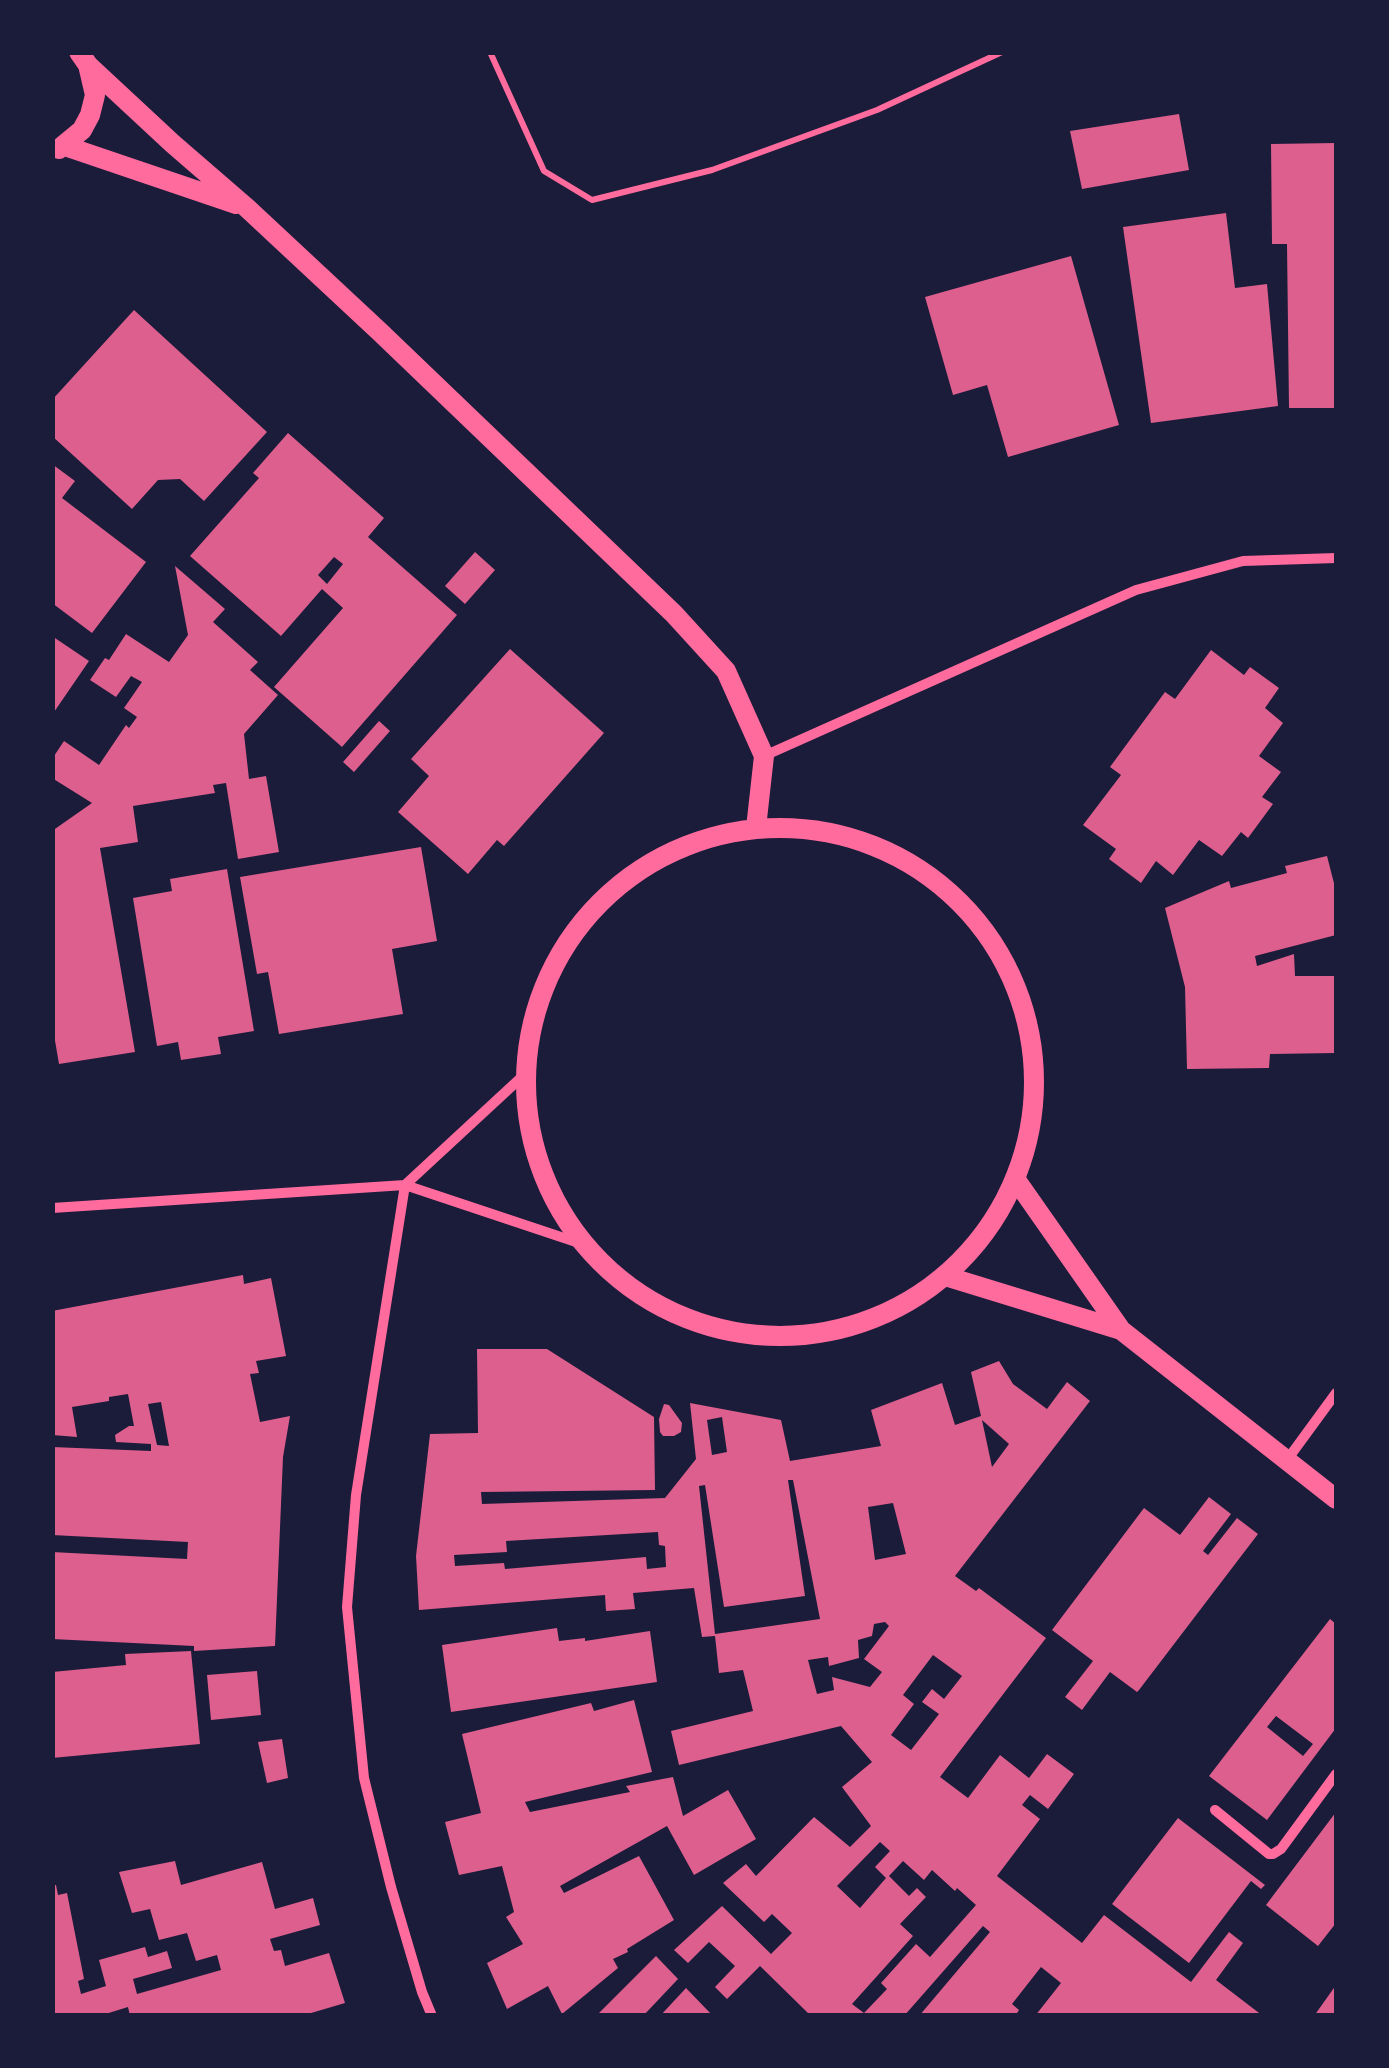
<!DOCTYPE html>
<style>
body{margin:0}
#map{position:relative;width:1389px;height:2068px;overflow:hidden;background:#1b1b3a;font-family:"DejaVu Sans",sans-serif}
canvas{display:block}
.frame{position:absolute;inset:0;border:55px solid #1b1b3a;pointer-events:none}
</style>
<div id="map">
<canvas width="1389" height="2068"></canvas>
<div class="frame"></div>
</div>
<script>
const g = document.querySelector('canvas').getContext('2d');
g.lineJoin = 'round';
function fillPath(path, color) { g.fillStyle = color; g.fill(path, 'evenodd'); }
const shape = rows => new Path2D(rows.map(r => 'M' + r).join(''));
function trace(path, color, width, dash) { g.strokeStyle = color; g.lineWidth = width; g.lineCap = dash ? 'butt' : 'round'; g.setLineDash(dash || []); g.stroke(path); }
fillPath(shape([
 [1179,114,1189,170,1082,189,1070,131],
 [1336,143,1336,408,1289,408,1287,244,1272,244,1271,144],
 [1226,213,1235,288,1267,284,1278,406,1151,423,1123,227],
 [1071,256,1119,425,1008,457,987,385,953,395,925,297],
 [134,310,267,432,204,501,180,479,158,480,132,509,52,436,52,400],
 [288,433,384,518,368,537,457,615,342,747,274,687,343,608,322,589,281,636,190,556,259,478,253,473],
 [334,557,343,564,327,584,318,575],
 [52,464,75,481,62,498,146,562,92,633,52,603],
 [475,552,495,570,465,604,445,586],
 [175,566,225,609,213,622,258,662,250,670,278,695,244,734,249,779,266,776,279,852,238,859,226,783,213,785,215,793,133,806,138,842,100,848,135,1052,59,1064,52,1023,52,831,92,803,52,778,52,759,64,741,99,765,126,725,129,728,137,717,124,708,142,682,131,676,116,697,90,680,105,658,109,660,126,634,169,662,188,635],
 [52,636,89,661,52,715],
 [510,649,604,733,504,846,497,840,468,874,398,812,429,776,411,759],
 [1211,650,1244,675,1250,667,1279,688,1265,708,1283,723,1259,756,1281,772,1262,797,1273,804,1248,838,1241,832,1222,856,1199,840,1173,875,1156,861,1141,883,1109,859,1116,849,1083,825,1121,775,1110,767,1165,692,1175,699],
 [379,721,390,731,354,772,343,762],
 [421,847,437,941,392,949,403,1014,279,1034,268,972,257,974,240,877],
 [1327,856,1336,891,1336,935,1255,956,1257,966,1294,954,1295,976,1336,976,1336,1053,1270,1054,1269,1068,1187,1069,1185,987,1165,908,1229,881,1231,888,1287,873,1285,866],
 [227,869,254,1031,218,1037,221,1054,181,1060,178,1042,157,1046,133,898,172,891,170,879],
 [243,1275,244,1284,271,1278,286,1356,256,1361,259,1373,250,1374,260,1422,290,1416,283,1457,275,1646,194,1651,194,1646,52,1639,52,1552,187,1559,188,1542,52,1535,52,1447,151,1451,151,1444,116,1442,115,1435,129,1426,134,1426,128,1394,109,1397,109,1401,72,1407,77,1437,52,1435,52,1311],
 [161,1402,169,1446,157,1445,148,1404],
 [477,1349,547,1349,654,1417,655,1490,481,1492,482,1504,665,1498,696,1459,690,1403,781,1420,790,1461,881,1446,871,1410,942,1383,955,1425,981,1416,971,1372,999,1361,1013,1384,1047,1409,1067,1382,1090,1401,955,1576,976,1591,979,1588,1046,1638,940,1777,968,1798,1000,1755,1029,1778,1047,1754,1074,1774,1048,1809,1030,1795,1022,1805,1040,1819,997,1876,1082,1943,1104,1915,1191,1982,1229,1932,1243,1943,1216,1980,1263,2016,1035,2016,1061,1983,1041,1967,1012,2004,1019,2010,1015,2016,919,2016,990,1932,983,1926,904,2016,811,2016,760,1966,727,1999,715,1987,735,1966,709,1942,688,1963,674,1950,722,1906,771,1954,792,1933,772,1914,764,1922,723,1883,746,1864,756,1876,814,1817,850,1847,871,1826,842,1787,872,1762,841,1726,679,1765,671,1731,753,1711,743,1670,719,1673,715,1636,702,1637,694,1588,633,1593,635,1609,606,1611,605,1595,419,1610,416,1556,430,1434,478,1433],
 [722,1417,727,1452,712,1455,707,1420],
 [982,1420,1009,1444,992,1467],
 [788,1480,793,1480,820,1619,715,1634,699,1486,705,1485,724,1607,805,1596],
 [893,1503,906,1554,875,1560,868,1507],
 [658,1532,659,1545,665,1546,666,1567,647,1569,646,1557,505,1569,504,1563,455,1566,454,1555,507,1552,506,1541],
 [885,1622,889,1626,864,1659,882,1672,870,1687,832,1677,834,1690,817,1694,808,1660,828,1657,829,1666,859,1658,858,1640,872,1636,874,1624],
 [933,1655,962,1676,944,1699,932,1689,922,1702,939,1714,911,1750,891,1735,914,1704,903,1695],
 [880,1842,890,1851,875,1867,886,1878,860,1908,837,1886],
 [903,1861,924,1880,932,1870,955,1891,957,1888,976,1905,930,1957,916,1944,881,1983,887,1989,864,2013,852,2004,913,1936,900,1924,926,1897,917,1888,909,1896,889,1876],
 [664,1404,669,1405,682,1423,681,1432,674,1436,663,1436,660,1432,659,1419],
 [1209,1497,1231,1514,1203,1551,1208,1555,1237,1518,1258,1534,1139,1690,1137,1692,1110,1672,1082,1710,1065,1697,1093,1661,1052,1630,1144,1508,1180,1535],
 [1330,1619,1336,1624,1336,1728,1267,1820,1209,1776],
 [1276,1716,1313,1744,1303,1756,1267,1727],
 [557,1628,559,1641,585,1638,585,1641,650,1631,657,1682,451,1712,442,1645],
 [191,1651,200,1744,52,1758,52,1672,126,1665,125,1654],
 [257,1671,261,1715,211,1720,207,1675],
 [634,1700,652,1772,525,1802,530,1812,630,1792,626,1786,673,1777,683,1816,728,1790,756,1839,694,1875,667,1826,560,1886,564,1893,639,1856,674,1920,627,1949,628,1952,613,1959,618,1968,562,2014,548,1986,507,2009,487,1963,523,1944,506,1917,514,1912,502,1866,459,1875,445,1822,481,1813,462,1734,591,1703,594,1711],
 [282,1739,288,1778,267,1783,258,1742],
 [1336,1812,1336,1923,1318,1946,1266,1905],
 [1178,1818,1265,1885,1261,1889,1251,1881,1189,1963,1112,1904],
 [175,1861,181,1885,262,1862,275,1909,313,1898,320,1925,270,1939,274,1951,281,1950,285,1966,329,1953,345,2003,301,2016,130,2016,128,2007,99,2016,52,2016,52,1885,56,1885,58,1895,67,1893,84,1979,78,1981,81,1994,106,1986,99,1960,145,1947,148,1957,167,1951,172,1968,133,1979,137,1994,221,1970,217,1955,196,1961,187,1933,159,1940,150,1909,132,1913,119,1872],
 [656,1956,678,1979,643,2016,596,2016],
 [1336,1985,1336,2016,1314,2016],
 [686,1988,713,2016,660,2016]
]), '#dd5f8e');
trace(shape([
 [490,52,544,171,592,200,712,170,877,110,1002,52]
]), '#ff6b9d', 6);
trace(shape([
 [764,756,1136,590,1243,561,1336,558],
 [405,1185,356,1495,347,1607,364,1778,391,1887,422,1992,432,2016],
 [405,1185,525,1074],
 [52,1208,405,1185,582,1244],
 [1287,1460,1336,1393],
 [1215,1810,1269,1854,1273,1854,1281,1849,1336,1774]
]), '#ff6b9d', 10);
trace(shape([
 [88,65,173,144,247,208,380,332,674,614,726,671,764,756,756,828],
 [65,146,236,204],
 [59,149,82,130,90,115,95,95,88,65,79,52],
 '526 1082a254 254 0 1 1 508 0a254 254 0 1 1-508 0Z',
 [1016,1180,1121,1330,1336,1499],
 [945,1276,1121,1330]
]), '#ff6b9d', 20);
</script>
